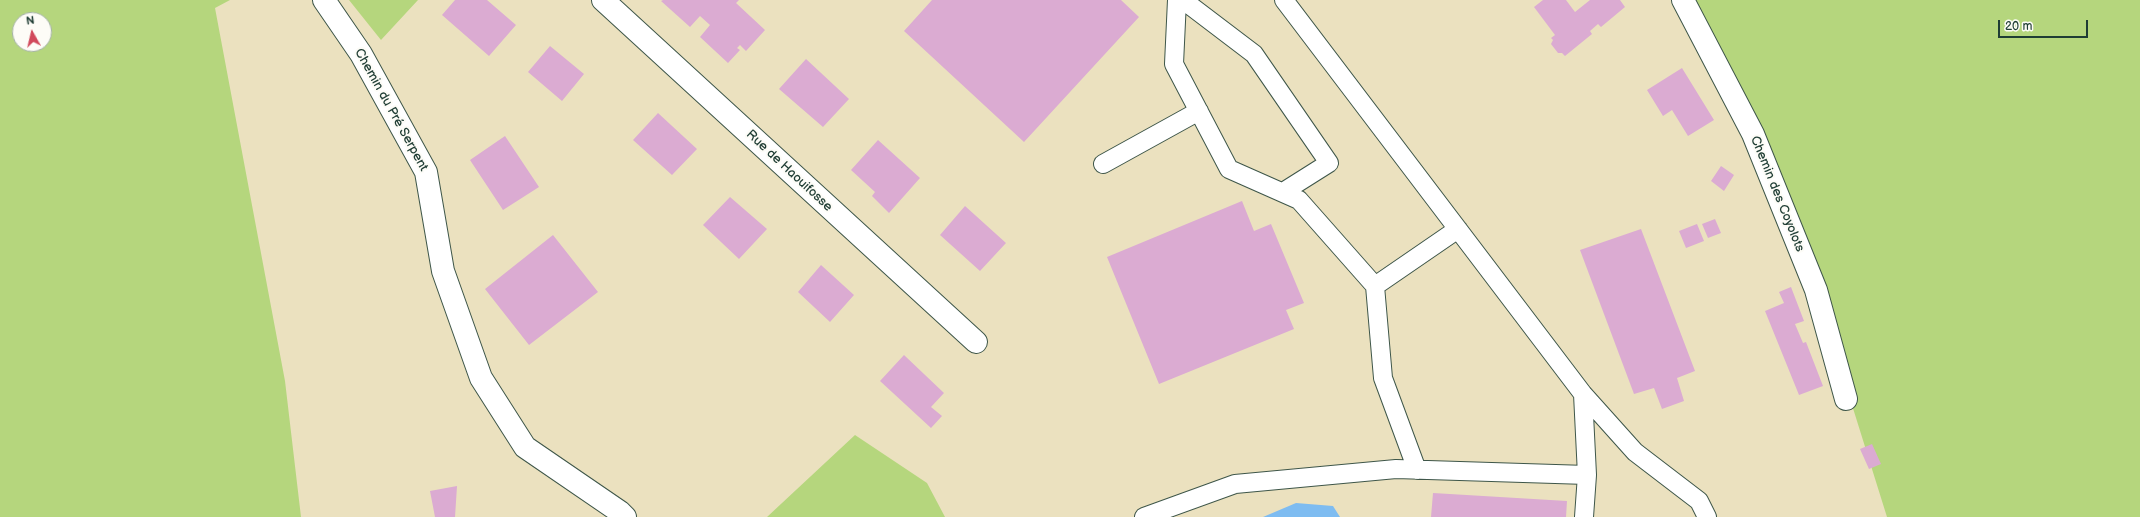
<!DOCTYPE html>
<meta charset="utf-8">
<style>
body{margin:0}
#map{position:relative;width:2140px;height:517px;overflow:hidden;background:#ebe1bf;font-family:"Balsamiq Sans",sans-serif}
canvas{display:block}
.north{position:absolute;left:12px;top:12px;width:40px;height:40px;box-sizing:border-box;background:#fdfcf7;border:1px solid #a4b0a9;border-radius:50%;rotate:352deg;font-size:11px;font-weight:700;line-height:16px;text-align:center;color:#1f3d34}
.north::after{content:'';display:block;margin:auto;width:14px;height:18px;background:#d1495b;clip-path:polygon(50% 0,100% 100%,50% 72%,0 100%)}
.scale{position:absolute;left:1998px;top:20px;width:90px;height:18px;box-sizing:border-box;border:2px solid #1f3d34;border-top:0;padding-left:5px;font-size:12px;line-height:14px;white-space:nowrap;color:#1f3d34;-webkit-text-stroke:3px #fdfcf7;paint-order:stroke}
</style>
<div id="map">
<canvas width="2140" height="517"></canvas>
<div class="north">N</div>
<div class="scale">20 m</div>
</div>
<script>
const g = document.querySelector('canvas').getContext('2d');
g.lineJoin = 'round';
function fillPath(path, color) { g.fillStyle = color; g.fill(path, 'evenodd'); }
const shape = rows => new Path2D(rows.map(r => 'M' + r).join(''));
function trace(path, color, width, dash) { g.strokeStyle = color; g.lineWidth = width; g.lineCap = dash ? 'butt' : 'round'; g.setLineDash(dash || []); g.stroke(path); }
function label(font, color, halo, rows, align = 'center') {
  g.font = font + ' "Balsamiq Sans",sans-serif'; g.lineWidth = 4; g.setLineDash([]); g.textBaseline = 'middle'; g.strokeStyle = halo; g.fillStyle = color; for (const [text, x, y, turn = 0] of rows) {
    g.save(); g.translate(x, y); g.rotate((+turn || 0) * Math.PI / 180); g.textAlign = isNaN(turn) ? turn : align; if (halo) g.strokeText(text, 0, 0); g.fillText(text, 0, 0); g.restore();
  }
}
fillPath(shape([
 [0,0,230,0,215,8,285,381,301,517,0,517],
 [20,20,44,20,44,44,20,44],
 [349,0,418,0,381,40],
 [1689,0,2140,0,2140,517,1887,517,1816,290],
 [855,435,927,483,945,517,767,517]
]), '#b5d67d');
fillPath(shape([
 [1296,503,1333,506,1340,517,1263,517]
]), '#7ebcf1');
fillPath(shape([
 [455,0,487,0,516,25,489,56,442,15],
 [663,0,739,0,736,3,765,30,746,51,740,45,737,48,740,50,728,63,700,37,710,25,700,16,690,27,661,1],
 [932,0,1121,0,1139,17,1024,142,904,31],
 [1543,0,1566,0,1575,12,1590,0,1620,0,1625,7,1601,27,1598,24,1590,31,1592,34,1565,56,1562,53,1558,53,1551,44,1553,40,1551,38,1555,35,1534,7],
 [550,46,584,74,562,101,528,72],
 [806,59,849,99,823,127,779,89],
 [1682,68,1714,120,1688,136,1672,110,1663,116,1647,90],
 [658,113,697,149,672,175,633,140],
 [505,136,539,187,503,210,470,160],
 [878,140,920,178,889,213,872,196,875,192,851,170],
 [1721,166,1734,175,1724,191,1711,181],
 [730,197,767,229,739,259,703,225],
 [1242,201,1254,231,1271,224,1304,303,1286,310,1294,329,1159,384,1107,257],
 [965,206,1006,243,980,271,940,235],
 [1715,219,1721,233,1708,238,1702,224],
 [1697,224,1704,241,1686,248,1679,231],
 [1641,229,1695,371,1677,378,1684,401,1662,409,1654,388,1634,394,1580,250],
 [553,235,598,292,529,345,485,289],
 [821,265,854,295,830,322,798,292],
 [1791,287,1804,321,1795,324,1803,343,1806,342,1823,386,1799,395,1765,311,1784,303,1779,292],
 [904,355,944,393,931,407,942,416,931,428,880,381],
 [1872,444,1881,464,1869,469,1860,449],
 [457,486,455,517,435,517,430,491],
 [1433,493,1567,501,1566,517,1431,517]
]), '#dbabd2');
const service = shape([
 [1177,0,1174,64,1229,169,1299,200,1375,286,1383,378,1417,470],
 [1183,0,1254,54,1329,163,1283,192],
 [1284,0,1583,394,1635,452,1699,501,1707,517],
 [1103,164,1199,111],
 [1375,286,1458,229],
 [1583,394,1587,475,1584,517],
 [1144,517,1235,484,1396,469,1587,475]
]);
const minor = shape([
 [324,0,361,54,426,172,443,271,481,378,525,447,620,512,625,517],
 [603,0,976,342],
 [1683,0,1753,134,1816,290,1846,399]
]);
trace(service, '#3e5649', 20);
trace(minor, '#3e5649', 24);
trace(service, '#fff', 18);
trace(minor, '#fff', 22);
label('13px', '#1f3d34', '#fdfcf7', [
 ["Chemin du Pré Serpent",391,110,61],
 ["Rue de Haouifosse",789,171,43],
 ["Chemin des Coyolots",1777,194,68]
]);
</script>
